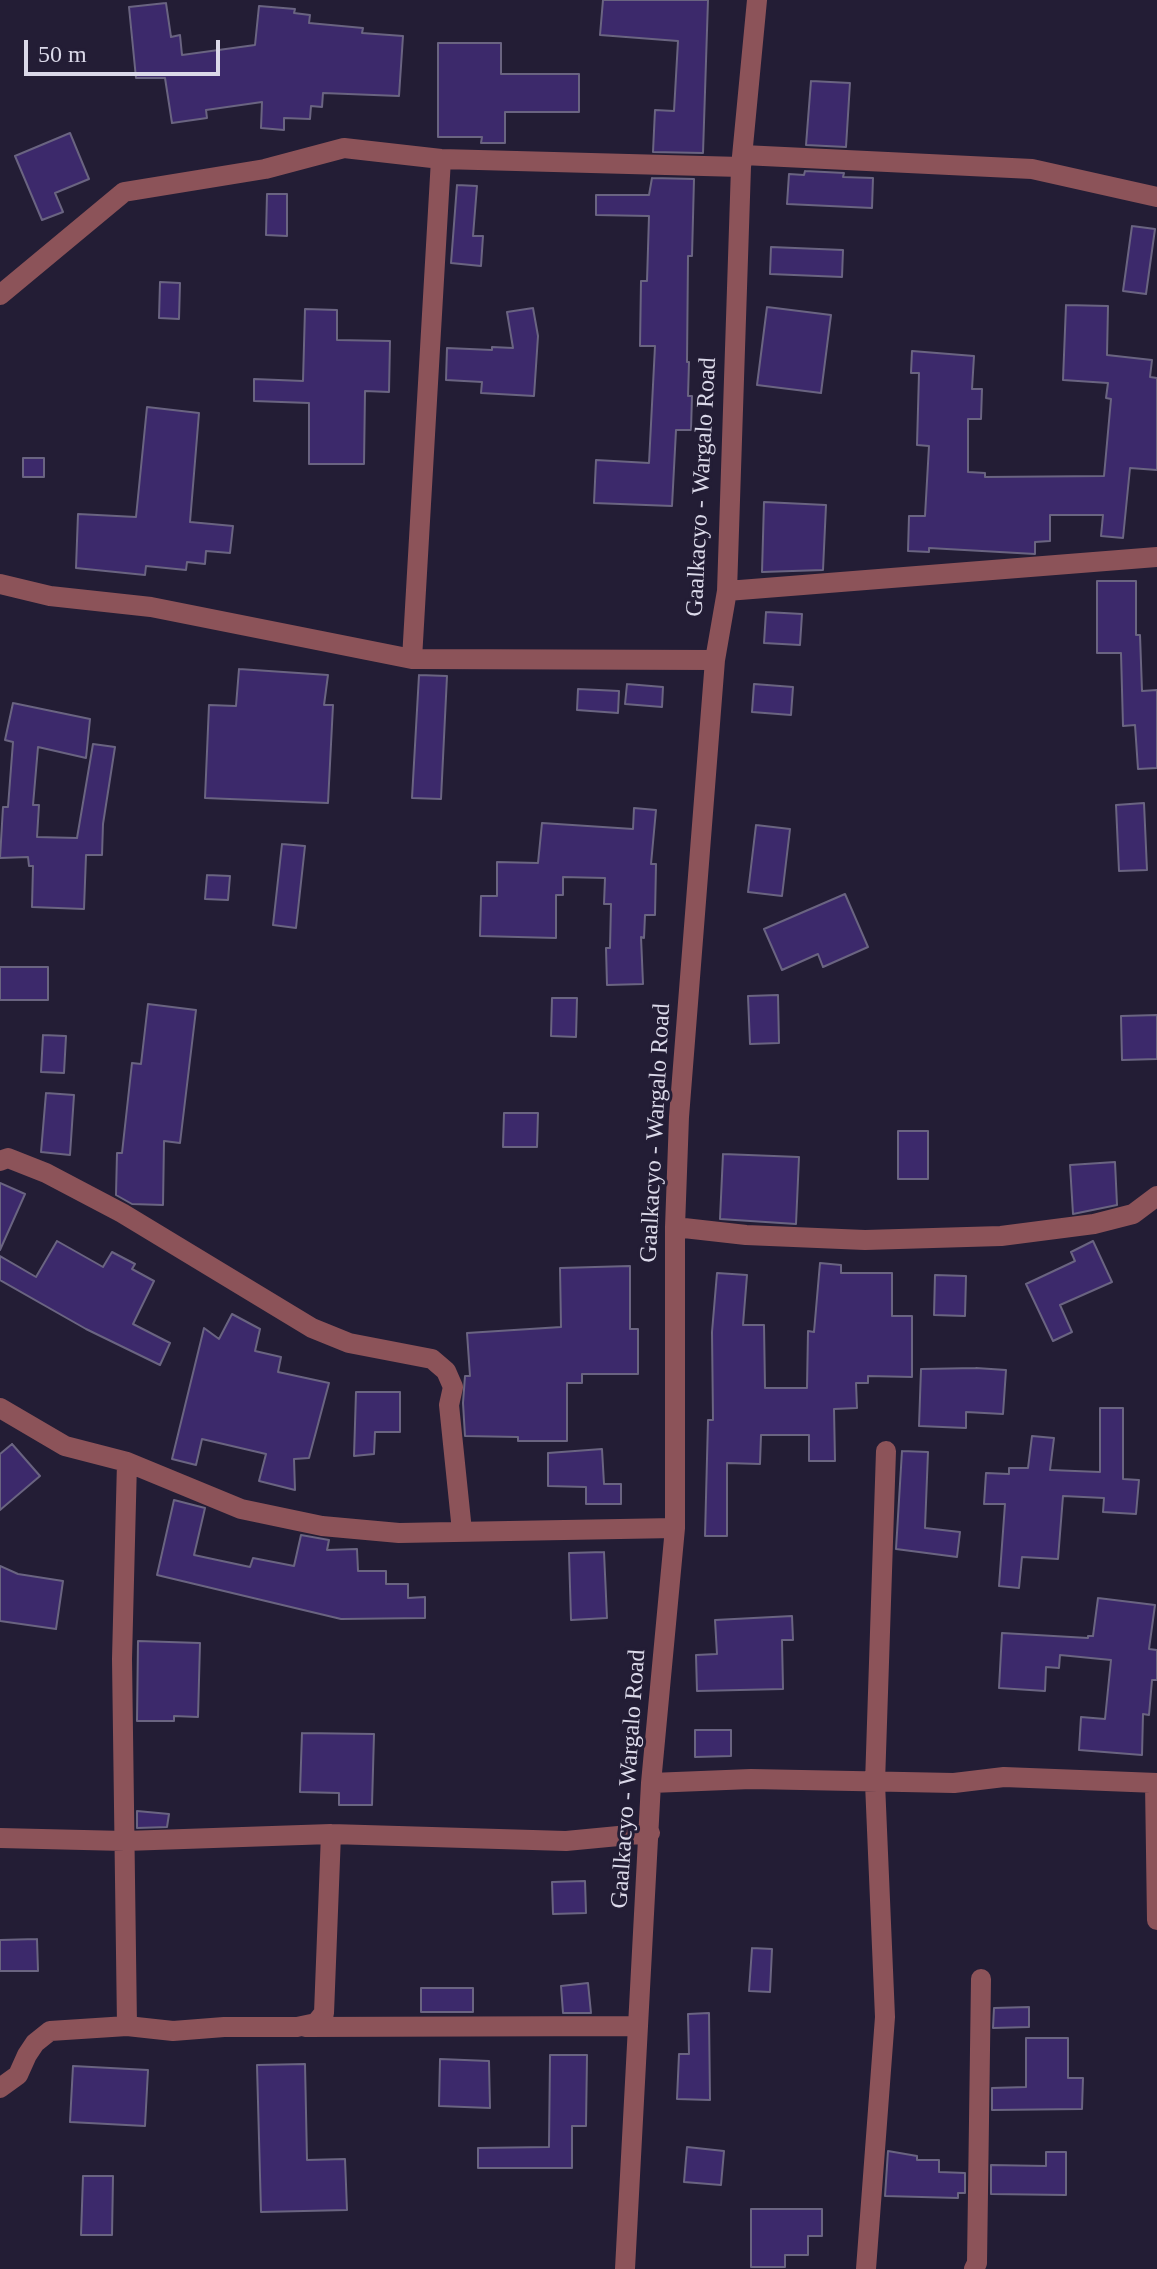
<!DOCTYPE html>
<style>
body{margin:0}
#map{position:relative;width:1157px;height:2269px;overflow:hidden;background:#231d35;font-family:Georgia,serif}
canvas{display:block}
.scale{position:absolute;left:24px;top:40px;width:196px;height:36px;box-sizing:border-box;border:4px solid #dbd9e9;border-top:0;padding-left:10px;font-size:24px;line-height:28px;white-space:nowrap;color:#dbd9e9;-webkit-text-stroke:6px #231d35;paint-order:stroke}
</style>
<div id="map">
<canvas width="1157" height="2269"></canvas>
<div class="scale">50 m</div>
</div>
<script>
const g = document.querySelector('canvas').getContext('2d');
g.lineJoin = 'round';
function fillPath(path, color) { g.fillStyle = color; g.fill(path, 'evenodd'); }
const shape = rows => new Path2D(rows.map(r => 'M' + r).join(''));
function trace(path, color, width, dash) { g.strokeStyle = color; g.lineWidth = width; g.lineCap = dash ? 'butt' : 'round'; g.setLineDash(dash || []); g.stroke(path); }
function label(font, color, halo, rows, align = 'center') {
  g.font = font + ' Georgia,serif'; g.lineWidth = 6; g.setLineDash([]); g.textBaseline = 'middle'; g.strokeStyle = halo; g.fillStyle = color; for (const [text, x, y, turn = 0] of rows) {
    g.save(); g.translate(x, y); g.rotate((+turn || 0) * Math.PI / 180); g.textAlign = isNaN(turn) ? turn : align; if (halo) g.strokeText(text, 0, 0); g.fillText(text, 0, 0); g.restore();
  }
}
const building = shape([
 [603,0,708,0,703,153,653,152,655,110,674,111,678,41,600,35,603,0],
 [166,3,171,37,180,35,182,55,255,45,259,6,295,9,294,13,310,15,309,23,363,28,362,33,403,36,399,96,323,93,322,107,311,106,310,119,284,118,284,130,261,128,262,102,206,110,207,118,172,123,165,78,136,78,129,7,166,3],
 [438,43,501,43,501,74,579,74,579,112,505,112,505,143,481,143,482,137,438,137,438,43],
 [811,81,850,83,846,147,806,145,811,81],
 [70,133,89,179,55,193,63,212,42,220,15,156,70,133],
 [805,171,844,173,843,177,873,178,872,208,787,204,789,174,804,175,805,171],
 [652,178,694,179,692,256,688,256,687,362,689,362,688,396,692,396,691,430,676,430,672,506,594,503,596,460,649,463,655,346,640,346,641,281,647,281,649,216,596,215,596,195,649,195,652,178],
 [457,185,477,186,473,236,483,236,481,266,451,263,457,185],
 [267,194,287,194,287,236,266,235,267,194],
 [1132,226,1155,229,1146,294,1123,291,1132,226],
 [771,247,843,250,842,277,770,274,771,247],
 [160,282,180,283,179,319,159,318,160,282],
 [1066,305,1108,306,1107,355,1152,360,1150,377,1157,378,1157,470,1130,468,1123,538,1101,536,1103,515,1050,515,1050,541,1035,542,1035,554,929,548,929,552,908,551,909,516,925,516,929,446,917,445,919,373,911,373,912,351,974,356,972,389,982,389,981,419,968,419,968,472,985,473,985,477,1104,476,1111,399,1106,398,1108,383,1063,380,1066,305],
 [767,307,831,315,821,393,757,385,767,307],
 [533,308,538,336,534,396,481,393,482,382,446,380,447,348,492,350,492,347,513,348,507,312,533,308],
 [305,309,337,310,337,340,390,341,389,392,365,391,364,464,309,464,309,403,254,401,254,379,303,381,305,309],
 [147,407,199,413,190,522,233,526,230,553,206,551,205,564,187,562,186,570,146,566,145,575,76,568,78,514,136,517,147,407],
 [23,458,44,458,44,477,23,477,23,458],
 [764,502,826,505,823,570,762,572,764,502],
 [1097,581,1136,581,1136,635,1140,635,1142,691,1157,690,1157,768,1138,769,1135,725,1123,726,1121,653,1097,653,1097,581],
 [766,612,802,614,800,645,764,643,766,612],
 [239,669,328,675,324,705,333,705,328,803,205,798,209,705,236,706,239,669],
 [419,675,447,676,441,799,412,798,419,675],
 [627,684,663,687,662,707,625,704,627,684],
 [754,684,793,687,791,715,752,712,754,684],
 [578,689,619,691,618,713,577,710,578,689],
 [13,703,90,719,86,758,38,747,33,805,39,805,37,837,77,838,93,744,115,747,103,824,102,855,86,855,84,909,32,907,33,866,29,866,28,857,0,858,3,807,8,807,13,742,5,740,13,703],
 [1144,803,1147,870,1119,871,1116,805,1144,803],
 [634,808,656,810,651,864,656,864,655,915,645,915,644,938,641,937,643,984,607,985,606,948,610,948,611,904,604,904,605,878,563,877,563,895,556,895,556,938,480,936,481,896,497,896,497,862,538,863,542,823,633,829,634,808],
 [756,825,790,829,782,896,748,892,756,825],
 [282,844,305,846,296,928,273,925,282,844],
 [207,875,230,876,228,900,205,899,207,875],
 [845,894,868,947,823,967,818,954,782,970,764,929,845,894],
 [0,967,48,967,48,1000,0,1000,0,967],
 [778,995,779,1043,750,1044,748,996,778,995],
 [552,998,577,998,576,1037,551,1036,552,998],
 [148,1004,196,1010,180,1143,164,1141,163,1205,132,1204,116,1195,117,1153,122,1153,132,1063,141,1064,148,1004],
 [1157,1015,1157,1059,1122,1060,1121,1016,1157,1015],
 [43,1035,66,1036,64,1073,41,1072,43,1035],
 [46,1093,74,1095,70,1155,41,1152,46,1093],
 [504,1113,538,1113,537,1147,503,1147,504,1113],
 [898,1131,928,1131,928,1179,898,1179,898,1131],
 [723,1154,799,1157,796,1224,720,1219,723,1154],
 [1115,1162,1117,1205,1073,1214,1070,1165,1115,1162],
 [0,1183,25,1194,0,1250,0,1183],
 [57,1241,103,1267,112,1252,135,1264,132,1269,154,1281,133,1324,170,1343,160,1365,86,1329,0,1280,0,1256,36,1277,57,1241],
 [1093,1241,1112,1282,1060,1305,1072,1332,1053,1341,1026,1284,1075,1261,1071,1252,1093,1241],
 [820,1263,841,1265,841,1273,892,1273,892,1316,912,1316,912,1377,868,1376,868,1383,856,1383,857,1408,834,1409,835,1461,809,1461,809,1435,761,1435,760,1464,727,1463,727,1536,705,1536,708,1420,713,1420,712,1332,717,1273,747,1275,743,1325,764,1325,765,1388,807,1388,808,1331,814,1332,820,1263],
 [630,1266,630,1329,638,1329,638,1374,582,1374,582,1383,567,1383,567,1441,518,1441,518,1437,465,1436,463,1403,465,1376,470,1376,467,1333,561,1327,560,1268,630,1266],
 [935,1275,966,1276,965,1316,934,1315,935,1275],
 [232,1314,260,1329,255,1351,281,1357,278,1372,329,1383,309,1458,294,1459,295,1490,259,1481,266,1454,202,1439,196,1465,172,1459,204,1328,219,1339,232,1314],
 [976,1368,1006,1370,1003,1414,966,1412,966,1428,919,1426,921,1369,976,1368],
 [356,1392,400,1392,400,1432,375,1432,374,1454,354,1456,356,1392],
 [1100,1408,1123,1408,1123,1479,1139,1480,1136,1514,1103,1512,1104,1498,1063,1496,1058,1559,1022,1557,1019,1588,999,1586,1005,1504,984,1504,986,1473,1009,1474,1009,1468,1028,1468,1032,1436,1054,1438,1050,1470,1100,1472,1100,1408],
 [12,1444,40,1476,0,1510,0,1454,12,1444],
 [602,1449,604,1484,621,1484,621,1504,586,1504,586,1487,548,1486,548,1453,602,1449],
 [902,1451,928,1452,925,1528,960,1532,957,1557,896,1549,902,1451],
 [174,1500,205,1508,194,1555,250,1567,253,1558,294,1566,301,1535,329,1540,327,1550,357,1549,358,1571,386,1571,386,1584,408,1584,408,1598,425,1597,425,1618,341,1619,157,1575,174,1500],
 [604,1552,607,1618,571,1620,569,1553,604,1552],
 [0,1566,18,1574,63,1581,56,1629,0,1621,0,1566],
 [1098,1598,1155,1605,1149,1649,1157,1650,1157,1680,1152,1680,1149,1715,1143,1714,1142,1755,1079,1750,1081,1717,1105,1719,1111,1660,1060,1655,1059,1668,1046,1667,1045,1691,999,1688,1002,1633,1088,1638,1088,1636,1093,1636,1098,1598],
 [792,1616,793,1640,782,1640,783,1689,697,1691,696,1655,717,1654,715,1620,792,1616],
 [138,1641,200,1643,198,1717,174,1716,174,1721,137,1721,138,1641],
 [695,1730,731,1730,731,1756,695,1757,695,1730],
 [302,1733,374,1734,372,1805,339,1805,339,1793,300,1792,302,1733],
 [137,1811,169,1814,167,1827,137,1828,137,1811],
 [585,1881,586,1913,553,1914,552,1882,585,1881],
 [37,1939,38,1971,0,1971,0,1940,37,1939],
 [752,1948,772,1949,770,1992,749,1991,752,1948],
 [588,1983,591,2013,563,2013,561,1986,588,1983],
 [421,1988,473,1988,473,2012,421,2012,421,1988],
 [1029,2007,1029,2027,993,2028,994,2008,1029,2007],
 [709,2013,710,2100,677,2099,679,2054,689,2054,688,2014,709,2013],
 [1026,2038,1068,2038,1068,2078,1083,2078,1082,2109,992,2110,992,2088,1026,2087,1026,2038],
 [550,2055,587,2055,586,2126,572,2126,572,2168,478,2168,478,2148,549,2147,550,2055],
 [440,2059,489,2061,490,2108,439,2106,440,2059],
 [305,2064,307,2160,345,2159,347,2210,261,2212,257,2065,305,2064],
 [73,2066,148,2070,145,2126,70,2122,73,2066],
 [687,2147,724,2151,721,2185,684,2182,687,2147],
 [888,2151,917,2156,917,2160,939,2160,939,2172,965,2173,965,2193,958,2193,958,2198,885,2196,888,2151],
 [1046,2152,1066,2152,1066,2195,991,2194,991,2165,1046,2166,1046,2152],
 [83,2176,113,2176,112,2235,81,2235,83,2176],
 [751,2209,822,2209,822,2236,808,2236,808,2255,785,2255,785,2267,751,2267,751,2209]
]);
fillPath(building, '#3c296b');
trace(building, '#6a6481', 2);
trace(shape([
 [743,155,1032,169,1157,197],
 [0,295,124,192,265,169,344,148,441,159,741,167],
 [0,584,50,596,151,607,412,659,715,660],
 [727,591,1157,557],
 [412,659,441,159],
 [0,1161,8,1158,46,1173,122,1213,312,1328,349,1343,432,1359,446,1371,453,1387,449,1405,462,1531],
 [675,1227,746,1235,865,1240,1001,1236,1094,1224,1133,1214,1157,1196],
 [0,1408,65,1446,127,1462,241,1509,322,1526,399,1533,675,1528],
 [127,1462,122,1659,127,2026],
 [651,1783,751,1779,954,1783,1004,1777,1157,1783],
 [1155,1783,1157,1920],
 [0,1838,125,1841,331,1834,566,1841,650,1833],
 [305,2027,638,2026],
 [0,2088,18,2075,27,2055,35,2043,50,2031,127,2026,173,2031,224,2027,297,2027,316,2023,324,2013,331,1834],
 [625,2269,651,1783,675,1528,675,1227,679,1117,715,660,727,591,741,167,757,0],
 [866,2269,885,2017,875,1783,886,1451],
 [974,2269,977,2263,981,1979]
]), '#8c5359', 20);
label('24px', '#dbd9e9', '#231d35', [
 ["Gaalkacyo - Wargalo Road",702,487,-87],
 ["Gaalkacyo - Wargalo Road",656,1133,-87],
 ["Gaalkacyo - Wargalo Road",629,1779,-86]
]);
</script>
